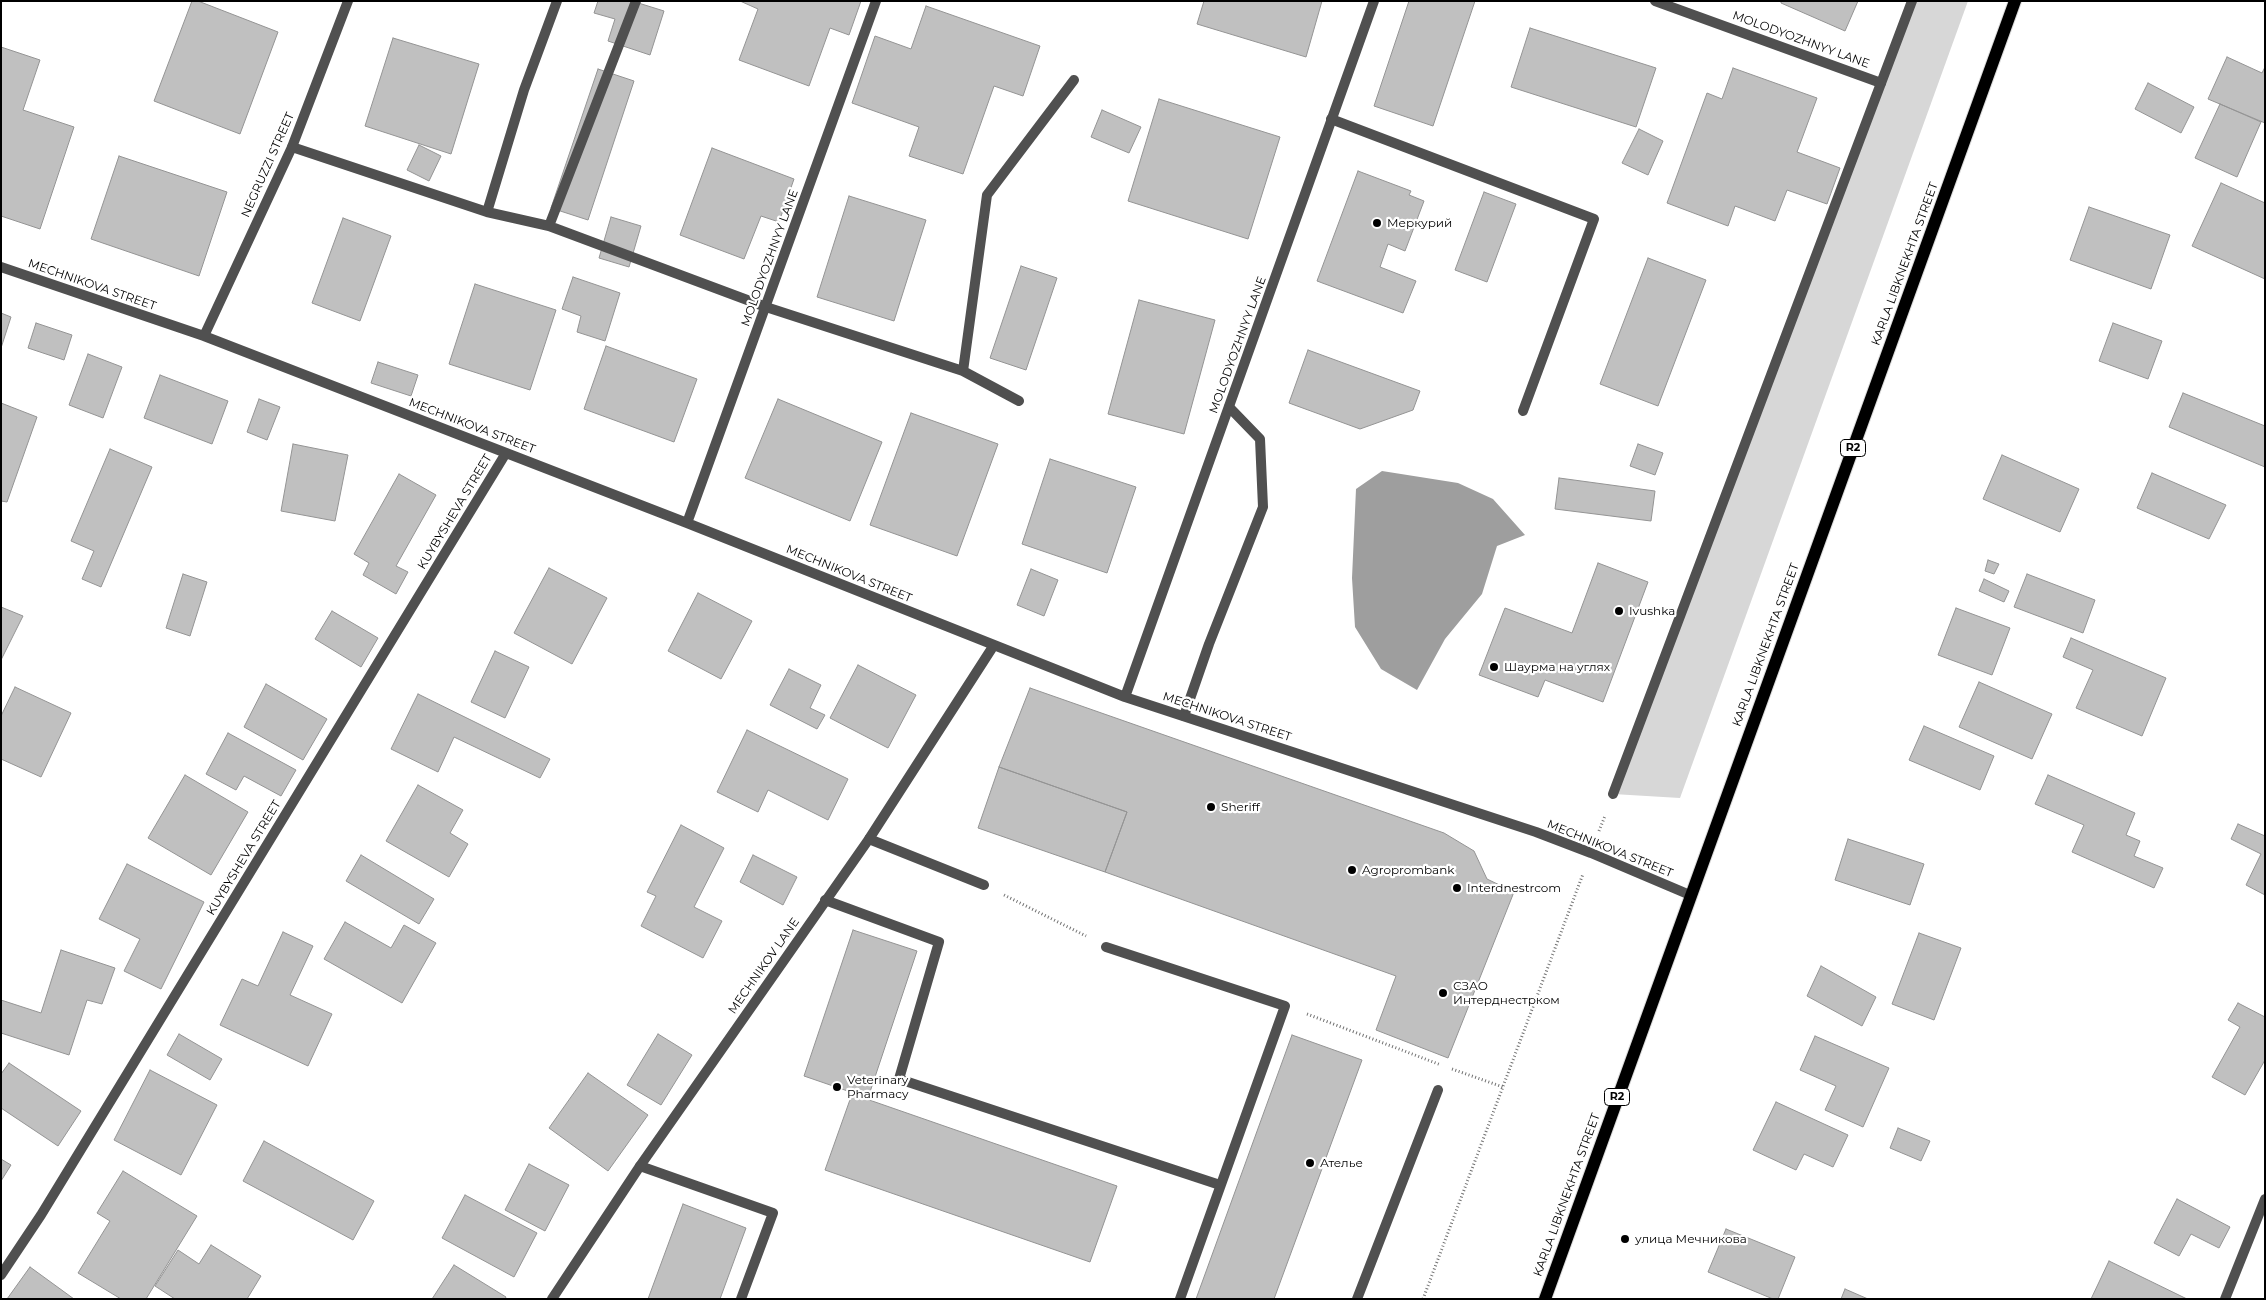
<!DOCTYPE html>
<meta charset="utf-8">
<style>
body{margin:0}
#map{position:relative;width:2266px;height:1300px;overflow:hidden;background:#fff;font-family:Montserrat,sans-serif}
canvas{display:block}
.frame{position:absolute;inset:0;border:2px solid #000;pointer-events:none}
</style>
<div id="map">
<canvas width="2266" height="1300"></canvas>
<div class="frame"></div>
</div>
<script>
const g = document.querySelector('canvas').getContext('2d');
g.lineJoin = 'round';
function fillPath(path, color) { g.fillStyle = color; g.fill(path, 'evenodd'); }
const shape = rows => new Path2D(rows.map(r => 'M' + r).join(''));
function trace(path, color, width, dash) { g.strokeStyle = color; g.lineWidth = width; g.lineCap = dash ? 'butt' : 'round'; g.setLineDash(dash || []); g.stroke(path); }
function label(font, color, halo, rows, align = 'center') {
  g.font = font + ' Montserrat,sans-serif'; g.lineWidth = 4.5; g.setLineDash([]); g.textBaseline = 'middle'; g.strokeStyle = halo; g.fillStyle = color; for (const [text, x, y, turn = 0] of rows) {
    g.save(); g.translate(x, y); g.rotate((+turn || 0) * Math.PI / 180); g.textAlign = isNaN(turn) ? turn : align; if (halo) g.strokeText(text, 0, 0); g.fillText(text, 0, 0); g.restore();
  }
}
fillPath(shape([
 [1912,1,1968,1,1680,798,1613,794]
]), '#d7d7d7');
fillPath(shape([
 [1382,471,1458,483,1493,499,1525,535,1497,546,1482,594,1445,639,1417,690,1381,669,1355,627,1352,578,1356,489]
]), '#9e9e9e');
const building = shape([
 [192,1,198,1,278,32,240,134,154,101,192,1],
 [598,1,632,1,664,11,650,55,608,41,615,19,594,13,598,1],
 [740,1,861,1,849,35,830,28,809,86,739,60,758,9,740,1],
 [1204,1,1322,1,1306,57,1197,24,1204,1],
 [1409,1,1475,1,1433,126,1374,106,1409,1],
 [1781,1,1858,1,1845,31,1781,3,1781,1],
 [926,6,1040,46,1023,96,994,86,963,174,909,156,919,127,852,103,875,36,911,49,926,6],
 [1530,28,1656,68,1636,127,1511,87,1530,28],
 [393,38,479,64,451,154,365,126,393,38],
 [1,47,40,60,23,110,74,127,40,229,1,216,1,47],
 [2227,57,2262,73,2265,67,2265,123,2208,99,2227,57],
 [1733,68,1817,98,1797,152,1840,168,1827,204,1787,190,1775,221,1735,206,1728,226,1667,203,1707,93,1722,99,1733,68],
 [598,69,634,81,588,220,551,208,598,69],
 [2148,83,2194,107,2181,133,2135,109,2148,83],
 [1159,99,1280,137,1248,239,1128,201,1159,99],
 [2220,104,2261,122,2237,177,2195,158,2220,104],
 [1102,110,1141,127,1129,153,1091,137,1102,110],
 [1639,129,1663,141,1648,175,1622,163,1639,129],
 [419,145,441,156,429,181,407,170,419,145],
 [712,148,794,179,779,222,761,216,744,259,680,235,712,148],
 [119,156,227,192,199,276,91,239,119,156],
 [1358,171,1411,191,1409,195,1424,201,1405,251,1388,244,1380,267,1416,281,1403,313,1317,281,1358,171],
 [2221,183,2265,203,2265,279,2192,246,2221,183],
 [1484,192,1516,204,1487,282,1455,270,1484,192],
 [849,196,926,220,894,321,817,297,849,196],
 [2089,207,2170,235,2151,289,2070,260,2089,207],
 [611,217,641,226,629,267,599,258,611,217],
 [343,218,391,236,360,321,312,303,343,218],
 [1648,258,1706,280,1658,406,1600,384,1648,258],
 [1021,266,1057,278,1026,370,990,358,1021,266],
 [573,277,620,293,605,341,577,332,581,316,562,309,573,277],
 [475,284,556,310,530,390,449,364,475,284],
 [1139,300,1215,320,1184,434,1108,414,1139,300],
 [1,313,11,317,1,348,1,313],
 [36,323,72,335,64,360,28,348,36,323],
 [2113,323,2162,341,2148,379,2099,361,2113,323],
 [606,346,697,379,674,442,584,409,606,346],
 [1308,350,1420,391,1413,410,1360,429,1289,403,1308,350],
 [88,354,122,367,103,418,69,405,88,354],
 [378,362,418,375,411,396,371,383,378,362],
 [160,375,228,401,212,444,144,418,160,375],
 [2183,393,2265,426,2265,467,2169,427,2183,393],
 [259,399,280,407,267,440,247,432,259,399],
 [778,399,882,442,850,521,745,478,778,399],
 [1,403,37,417,7,502,1,501,1,403],
 [911,413,998,444,957,556,870,525,911,413],
 [293,444,348,455,335,521,281,511,293,444],
 [1638,444,1663,453,1655,475,1630,466,1638,444],
 [110,449,152,467,101,587,82,579,94,551,71,541,110,449],
 [2002,455,2079,489,2060,532,1983,499,2002,455],
 [1050,459,1136,487,1107,573,1022,544,1050,459],
 [2152,473,2226,505,2209,539,2137,508,2152,473],
 [399,474,436,495,396,566,408,572,396,594,363,575,369,563,354,554,399,474],
 [1559,478,1655,491,1651,521,1555,509,1559,478],
 [1988,560,1999,564,1994,574,1985,571,1988,560],
 [1598,563,1648,582,1603,702,1545,680,1538,697,1479,675,1505,608,1572,633,1598,563],
 [549,568,607,598,572,664,514,633,549,568],
 [1031,569,1058,580,1044,616,1017,605,1031,569],
 [183,574,207,582,190,636,166,628,183,574],
 [2027,574,2095,600,2083,633,2014,607,2027,574],
 [1984,579,2009,591,2004,602,1979,591,1984,579],
 [698,593,752,621,721,679,668,651,698,593],
 [1,607,23,616,1,660,1,607],
 [1956,608,2010,628,1992,675,1938,655,1956,608],
 [332,611,378,638,361,667,315,639,332,611],
 [2071,638,2166,678,2142,736,2076,708,2093,670,2063,657,2071,638],
 [495,651,529,667,505,718,471,702,495,651],
 [858,665,916,695,888,748,830,718,858,665],
 [789,669,821,685,810,708,825,715,817,729,770,705,789,669],
 [1979,682,2052,714,2032,759,1959,727,1979,682],
 [266,684,327,719,303,760,244,727,266,684],
 [15,687,71,713,41,777,1,759,1,716,15,687],
 [1030,688,1444,833,1474,851,1487,879,1514,892,1448,1058,1376,1030,1396,976,1105,872,1127,812,999,767,1030,688],
 [418,694,550,759,540,778,454,737,438,772,391,749,418,694],
 [1924,726,1994,756,1980,790,1909,760,1924,726],
 [747,730,848,779,828,820,768,790,758,812,717,792,747,730],
 [228,733,296,770,281,796,244,776,236,790,206,774,228,733],
 [999,767,1127,812,1105,872,978,828,999,767],
 [185,775,248,812,211,875,148,838,185,775],
 [2048,775,2135,813,2126,835,2140,841,2134,856,2163,868,2154,888,2072,852,2084,825,2035,804,2048,775],
 [418,785,463,810,450,833,468,844,449,877,386,841,418,785],
 [2238,824,2265,836,2265,895,2246,885,2261,854,2231,839,2238,824],
 [681,825,724,848,694,907,722,921,703,958,641,926,656,896,647,892,681,825],
 [1848,839,1924,864,1910,905,1835,880,1848,839],
 [361,855,434,899,419,924,346,881,361,855],
 [753,855,797,877,783,905,740,882,753,855],
 [127,864,204,902,161,989,124,971,140,939,99,919,127,864],
 [345,922,391,948,404,925,436,943,402,1003,324,959,345,922],
 [853,930,917,951,868,1098,804,1076,853,930],
 [283,932,313,946,290,995,332,1014,308,1066,220,1025,242,979,258,986,283,932],
 [1919,933,1961,948,1934,1020,1892,1004,1919,933],
 [61,950,115,968,102,1004,87,1000,69,1055,1,1033,1,1000,41,1013,61,950],
 [1821,966,1876,997,1862,1026,1807,996,1821,966],
 [2238,1003,2265,1017,2265,1060,2245,1095,2212,1077,2240,1027,2228,1020,2238,1003],
 [179,1034,222,1059,210,1080,167,1055,179,1034],
 [658,1034,692,1055,661,1105,627,1085,658,1034],
 [1292,1035,1362,1060,1274,1299,1196,1299,1292,1035],
 [1815,1036,1889,1068,1863,1127,1825,1110,1836,1086,1800,1070,1815,1036],
 [9,1063,81,1111,58,1146,1,1108,1,1074,9,1063],
 [150,1070,217,1105,181,1175,114,1140,150,1070],
 [588,1073,648,1115,608,1171,549,1128,588,1073],
 [852,1094,1117,1186,1090,1262,825,1170,852,1094],
 [1776,1102,1848,1135,1833,1167,1804,1154,1796,1170,1753,1150,1776,1102],
 [1898,1128,1930,1141,1921,1161,1890,1148,1898,1128],
 [264,1141,374,1201,353,1240,243,1181,264,1141],
 [1,1159,11,1165,1,1181,1,1159],
 [529,1164,569,1185,545,1231,505,1210,529,1164],
 [123,1171,197,1216,146,1299,121,1299,78,1273,110,1221,97,1213,123,1171],
 [465,1195,537,1233,514,1277,442,1238,465,1195],
 [2177,1199,2230,1227,2219,1248,2191,1234,2179,1256,2154,1243,2177,1199],
 [683,1204,746,1228,720,1299,648,1299,683,1204],
 [1726,1229,1795,1257,1778,1299,1773,1299,1708,1272,1726,1229],
 [211,1245,261,1276,247,1299,175,1299,155,1286,178,1250,199,1264,211,1245],
 [2109,1261,2187,1299,2091,1299,2109,1261],
 [454,1265,506,1297,505,1299,432,1299,454,1265],
 [30,1267,74,1299,7,1299,30,1267],
 [1845,1289,1868,1299,1841,1299,1845,1289]
]);
fillPath(building, '#c0c0c0');
trace(building, '#949494', 1);
const primary = shape([
 [1545,1299,2015,1]
]);
trace(primary, '#dbdbdb', 14);
trace(shape([
 [1599,831,1605,816],
 [1004,895,1086,936],
 [1307,1014,1441,1065],
 [1452,1069,1503,1087],
 [1423,1299,1583,874]
]), '#727272', 3, [1, 2.5]);
trace(shape([
 [1331,119,1594,219,1523,411],
 [292,147,487,212,549,226,766,307,963,371,1019,401],
 [487,212,524,90,557,1],
 [549,226,636,1],
 [963,371,987,195,1074,80],
 [1184,716,1209,644,1263,507,1260,439,1229,407],
 [1613,794,1912,1],
 [869,839,984,885],
 [825,900,939,942,899,1079,1220,1185],
 [1106,947,1285,1006,1180,1299],
 [640,1166,773,1213,741,1299],
 [1357,1299,1438,1090]
]), '#505050', 10);
trace(shape([
 [1655,1,1881,83],
 [1,267,204,336,687,523,1125,697,1536,832,1591,853,1690,895],
 [204,336,292,147,348,1],
 [687,523,876,1],
 [1125,697,1374,1],
 [1,1275,41,1215,506,453],
 [552,1299,640,1166,869,839,994,645],
 [2225,1299,2265,1199]
]), '#505050', 10);
trace(primary, '#000', 12);
for (const [x, y, r, color] of [
 [1377,223,5,"#000"],
 [1619,611,5,"#000"],
 [1494,667,5,"#000"],
 [1211,807,5,"#000"],
 [1352,870,5,"#000"],
 [1457,888,5,"#000"],
 [1443,993,5,"#000"],
 [837,1087,5,"#000"],
 [1310,1163,5,"#000"],
 [1625,1239,5,"#000"]
]) { const dot = new Path2D(); dot.arc(x, y, r, 0, 2 * Math.PI); g.fillStyle = color; g.fill(dot); trace(dot, '#fff', 2); }
for (const [x, y, w] of [
 [1853,448,25],
 [1617,1097,25]
]) { const box = new Path2D(); box.roundRect(x - w / 2, y - 8.5, w, 17, 4); g.fillStyle = '#fff'; g.fill(box); trace(box, '#000', 1); }
label('bold 11px', '#000', null, [
 ["R2",1853,448],
 ["R2",1617,1097]
]);
label('12px', '#000', '#fff', [
 ["MOLODYOZHNYY LANE",1801,40,20],
 ["NEGRUZZI STREET",268,165,-66],
 ["MOLODYOZHNYY LANE",770,258,-70],
 ["KARLA LIBKNEKHTA STREET",1905,264,-70],
 ["MECHNIKOVA STREET",92,285,19],
 ["MOLODYOZHNYY LANE",1238,345,-70],
 ["MECHNIKOVA STREET",472,426,21],
 ["KUYBYSHEVA STREET",455,512,-59],
 ["MECHNIKOVA STREET",849,574,22],
 ["KARLA LIBKNEKHTA STREET",1766,645,-70],
 ["MECHNIKOVA STREET",1227,717,18],
 ["MECHNIKOVA STREET",1610,849,22],
 ["KUYBYSHEVA STREET",244,858,-59],
 ["MECHNIKOV LANE",764,966,-55],
 ["KARLA LIBKNEKHTA STREET",1567,1195,-70]
]);
label('12px', '#000', '#fff', [
 ["Меркурий",1387,223],
 ["Ivushka",1629,611],
 ["Шаурма на углях",1504,667],
 ["Sheriff",1221,807],
 ["Agroprombank",1362,870],
 ["Interdnestrcom",1467,888],
 ["СЗАО",1453,986],
 ["Интерднестрком",1453,1000],
 ["Veterinary",847,1080],
 ["Pharmacy",847,1094],
 ["Ателье",1320,1163],
 ["улица Мечникова",1635,1239]
], 'left');
</script>
